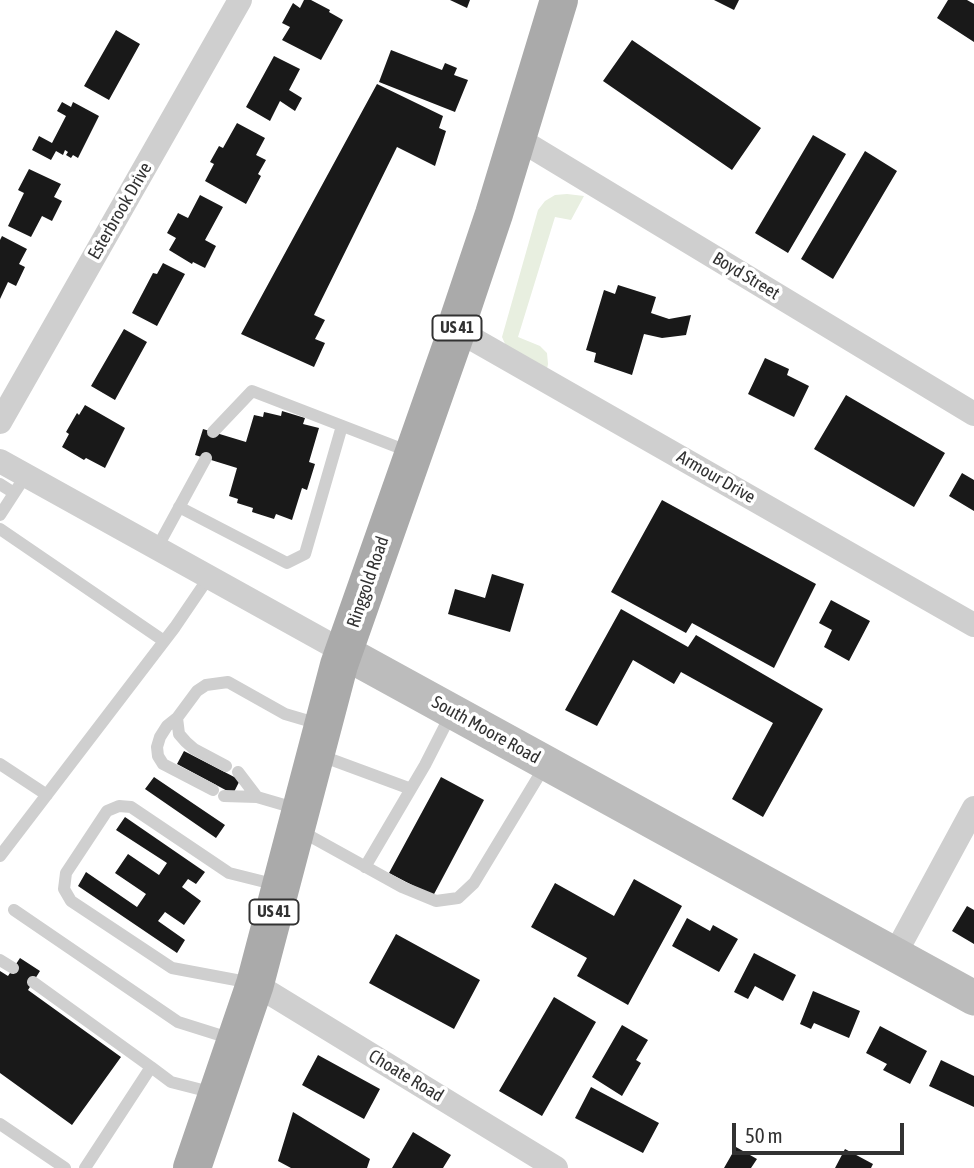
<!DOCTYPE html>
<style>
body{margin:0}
#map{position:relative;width:974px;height:1168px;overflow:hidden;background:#fff;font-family:"Asap Condensed",sans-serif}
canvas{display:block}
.scale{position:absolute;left:732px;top:1123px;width:172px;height:32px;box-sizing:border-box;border:4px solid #323232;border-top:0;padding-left:9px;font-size:21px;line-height:24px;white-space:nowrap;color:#323232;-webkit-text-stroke:5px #fff;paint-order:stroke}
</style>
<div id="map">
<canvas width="974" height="1168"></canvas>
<div class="scale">50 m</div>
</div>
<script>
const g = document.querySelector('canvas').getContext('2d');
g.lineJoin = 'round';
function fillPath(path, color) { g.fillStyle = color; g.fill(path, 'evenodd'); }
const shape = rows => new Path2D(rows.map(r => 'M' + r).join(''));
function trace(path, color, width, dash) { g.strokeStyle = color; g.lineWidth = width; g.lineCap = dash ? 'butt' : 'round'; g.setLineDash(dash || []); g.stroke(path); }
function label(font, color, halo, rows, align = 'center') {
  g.font = font + ' "Asap Condensed",sans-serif'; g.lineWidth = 7; g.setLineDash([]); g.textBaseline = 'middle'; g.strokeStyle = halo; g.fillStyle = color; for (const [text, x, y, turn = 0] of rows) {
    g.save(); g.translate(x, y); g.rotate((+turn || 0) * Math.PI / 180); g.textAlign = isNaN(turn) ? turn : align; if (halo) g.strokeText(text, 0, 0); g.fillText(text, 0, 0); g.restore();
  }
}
fillPath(shape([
 [567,194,584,196,571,220,555,217,518,337,540,346,547,353,548,364,546,374,506,346,502,337,538,210,545,201,555,195]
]), '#e8efe0');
fillPath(shape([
 [304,0,311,0,330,10,329,12,343,20,321,60,282,40,290,27,282,23,293,3,300,8],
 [450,0,470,0,467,8],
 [714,0,739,0,734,10],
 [948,0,967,0,974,4,974,42,937,18],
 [116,30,140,44,109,100,84,86],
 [632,40,761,128,732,170,603,81],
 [391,50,442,70,445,63,457,68,454,75,468,80,455,112,379,82],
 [274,56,300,69,289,90,302,98,295,111,280,101,270,121,246,107],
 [377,84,443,116,439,128,446,131,435,166,397,147,314,315,325,320,315,339,325,343,314,367,241,334],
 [62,102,71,107,73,102,99,116,78,158,73,155,71,158,66,155,68,152,65,150,63,155,56,151,51,160,32,150,39,136,52,143,66,116,57,111],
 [237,123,265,138,256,155,266,160,258,174,261,176,246,204,205,181,214,164,210,162,219,146,223,148],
 [813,135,846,154,788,253,755,233],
 [865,151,897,171,833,279,801,259],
 [29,169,61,184,54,197,62,201,52,221,42,216,31,237,8,226,24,193,18,190],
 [200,195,223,207,205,240,216,246,205,268,193,262,192,264,169,250,176,238,167,233,178,213,188,218],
 [2,236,27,249,19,264,25,267,16,286,8,282,0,299,0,240],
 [163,263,185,274,157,326,132,313,153,273,157,274],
 [618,285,656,297,651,313,669,319,691,315,686,335,662,338,644,334,632,375,594,362,596,353,586,350,604,290,615,294],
 [124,329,147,342,115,400,91,386],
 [765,358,789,369,787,375,809,386,794,417,748,394],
 [846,395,945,453,914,507,814,449],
 [85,405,125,428,105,468,86,458,84,460,62,447,69,434,66,432,77,413,79,415],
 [282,411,305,418,303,424,319,428,309,462,315,464,307,490,302,488,292,520,276,514,274,519,252,512,253,508,237,503,238,499,229,496,237,468,195,455,203,429,246,442,254,415,263,417,264,412,281,416],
 [962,473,974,480,974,511,949,496],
 [662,500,816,584,774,668,692,623,686,633,611,592],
 [492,574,524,584,510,632,448,614,455,589,485,598],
 [831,600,870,621,849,661,824,647,832,630,819,623],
 [621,609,688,647,696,635,823,709,763,817,732,799,773,723,681,672,674,684,633,660,597,726,565,710],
 [184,751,240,780,233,794,177,764],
 [154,777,225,825,216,838,145,789],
 [441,777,484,800,433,896,389,873],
 [125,817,205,872,196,884,188,879,182,887,201,901,184,925,165,912,158,921,185,940,177,953,78,886,86,872,137,907,146,894,115,873,128,854,159,875,167,863,116,830],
 [634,879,682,906,628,1005,577,976,587,958,531,927,555,883,614,916],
 [967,906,974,910,974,944,952,931],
 [687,918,710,931,713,925,738,939,719,972,672,946],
 [396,934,480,980,454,1029,369,983],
 [754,953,796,975,783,1001,755,986,748,999,734,992],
 [20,958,40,971,28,990,121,1057,72,1125,0,1073,0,971,8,976],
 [813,991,860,1011,849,1038,814,1023,811,1029,800,1024],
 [554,997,596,1022,542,1116,499,1091],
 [622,1025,648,1040,636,1060,641,1063,622,1096,592,1077],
 [880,1026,927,1051,910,1084,883,1070,887,1064,866,1053],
 [318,1055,380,1089,364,1119,302,1085],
 [941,1060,974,1076,974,1107,929,1086],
 [591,1087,659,1123,643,1153,575,1118],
 [293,1112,370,1159,367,1168,291,1168,278,1161],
 [413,1132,451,1155,443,1168,392,1168],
 [736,1147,757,1159,751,1168,724,1168],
 [845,1149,873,1164,871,1168,835,1168]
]), '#191919');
trace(shape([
 [213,432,252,391,410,452],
 [0,484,14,493],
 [179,507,287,563,305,554,342,426],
 [0,515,26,475],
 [0,529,164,641],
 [157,548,206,458],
 [177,718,179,734,186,742,194,749,226,766],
 [319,755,411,789],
 [0,764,47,795],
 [238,772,257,797],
 [213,790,163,764,158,756,157,747,160,737,167,726,177,718,197,691,206,685,228,682,285,714,319,724],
 [224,796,257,797,298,809],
 [299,830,402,887,436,901,458,898,474,883,546,764],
 [0,856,175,627,209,577],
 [365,867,425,765,452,712],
 [14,910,178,1022,232,1039],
 [0,960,13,968],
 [33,982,151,1067,85,1168],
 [252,983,172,968,71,901,64,889,66,873,107,811,119,806,131,807,229,873,277,885],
 [151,1067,171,1082,214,1093],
 [0,1124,65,1168]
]), '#cfcfcf', 12);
trace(shape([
 [517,138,974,414],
 [457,330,974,625],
 [0,422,240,0],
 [0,461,344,652],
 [895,954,974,808],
 [255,984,556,1168]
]), '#cfcfcf', 24);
trace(shape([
 [344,652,974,998]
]), '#bcbcbc', 35);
trace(shape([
 [192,1168,255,984,339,665,457,330,459,318,494,214,559,0]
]), '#aaa', 38);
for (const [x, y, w] of [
 [457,328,49],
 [274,912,49]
]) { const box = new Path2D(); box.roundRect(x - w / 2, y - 12.5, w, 25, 5); g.fillStyle = '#fff'; g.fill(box); trace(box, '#323232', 2); }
label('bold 16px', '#323232', null, [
 ["US 41",457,328],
 ["US 41",274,912]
]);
label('18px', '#323232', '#fff', [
 ["Esterbrook Drive",120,211,-60],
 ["Boyd Street",746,276,31],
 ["Armour Drive",716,477,30],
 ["Ringgold Road",368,582,-71],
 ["South Moore Road",486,730,29],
 ["Choate Road",406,1076,31]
]);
</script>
